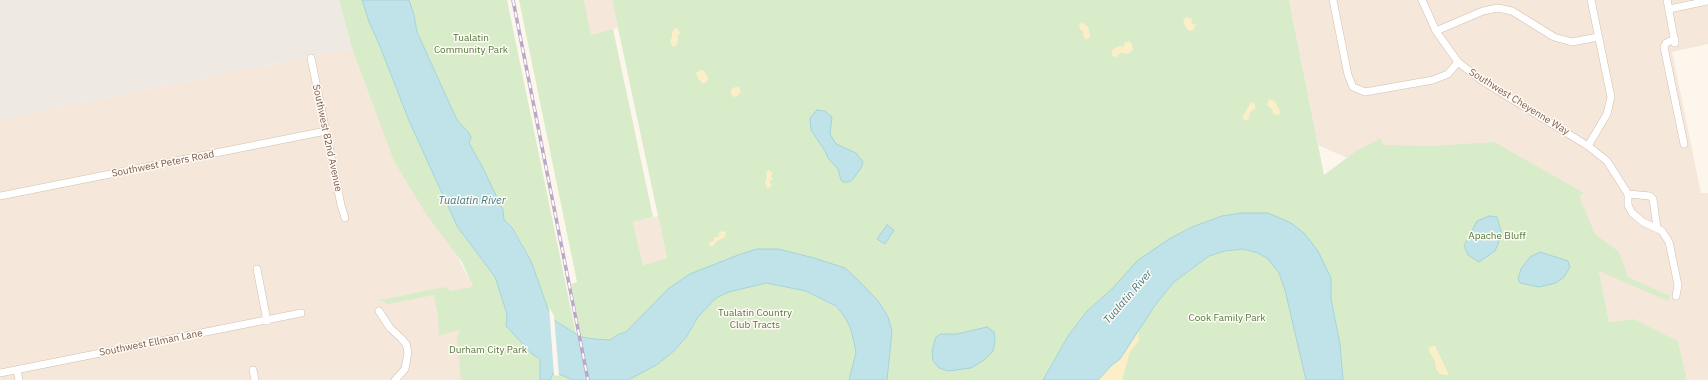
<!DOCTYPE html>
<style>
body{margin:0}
canvas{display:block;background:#fdf6ec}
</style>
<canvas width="1708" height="380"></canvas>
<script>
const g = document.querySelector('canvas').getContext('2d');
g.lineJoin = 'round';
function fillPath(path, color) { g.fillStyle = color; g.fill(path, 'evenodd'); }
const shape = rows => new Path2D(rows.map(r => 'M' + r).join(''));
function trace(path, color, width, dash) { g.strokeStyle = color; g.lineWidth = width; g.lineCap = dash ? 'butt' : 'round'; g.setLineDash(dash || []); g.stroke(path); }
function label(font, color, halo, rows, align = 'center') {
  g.font = font + ' "IBM Plex Sans",sans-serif'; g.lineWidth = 3; g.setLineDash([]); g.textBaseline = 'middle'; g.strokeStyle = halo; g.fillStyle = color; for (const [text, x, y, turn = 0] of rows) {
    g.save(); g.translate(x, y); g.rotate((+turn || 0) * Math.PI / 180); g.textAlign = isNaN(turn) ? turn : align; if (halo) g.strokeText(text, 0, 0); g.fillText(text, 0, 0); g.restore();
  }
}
fillPath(shape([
 [584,0,612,0,618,28,591,35],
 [1289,0,1708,0,1708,44,1672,52,1701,193,1708,193,1708,380,1687,380,1678,341,1634,319,1609,322,1599,271,1318,145],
 [352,48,473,287,475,380,0,380,0,119],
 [658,216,667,258,643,265,633,222]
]), '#f5e8da');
fillPath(shape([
 [0,0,339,0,352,48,0,119]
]), '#efe9e4');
fillPath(shape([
 [339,0,362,0,369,22,379,44,410,123,457,226,495,277,507,314,507,328,518,337,532,354,540,359,540,366,573,380,461,380,457,340,460,329,439,336,438,315,434,295,388,304,383,301,376,301,444,287,451,291,473,287,462,262,426,214,394,161,352,48],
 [409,0,507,0,576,334,554,320,548,309,531,261,513,227,504,220,503,210,482,166,469,143,471,138,457,120,417,32,414,15],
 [519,0,584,0,591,35,613,29,653,217,633,222,643,265,667,258,612,0,1289,0,1324,175,1356,151,1381,138,1383,145,1434,146,1494,142,1584,193,1579,196,1595,234,1619,252,1628,277,1670,296,1668,301,1599,271,1609,322,1634,319,1678,341,1687,380,1343,380,1340,344,1331,299,1331,278,1268,213,1242,213,1222,216,1192,227,1169,239,1087,311,1068,336,1043,380,614,380,658,364,674,351,687,336,698,317,716,298,729,292,766,283,806,291,836,306,844,316,850,327,847,311,806,289,766,282,672,286,626,332,619,334,610,340,595,339,581,337,571,284,577,282],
 [1243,249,1258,253,1269,259,1279,273,1285,290,1306,380,1098,380,1120,359,1156,304,1174,282,1209,256,1225,251]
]), '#d8ecc9');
fillPath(shape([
 [1186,17,1192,19,1191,23,1196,25,1193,30,1190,31,1186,28,1183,21],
 [1083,23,1088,27,1090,35,1089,38,1085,40,1083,34,1084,32,1081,30,1080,28,1079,24],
 [676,28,678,29,680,34,677,36,678,38,677,45,673,47,670,41,672,37,672,32],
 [1129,41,1132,44,1133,49,1132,51,1127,54,1120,53,1116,57,1112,56,1112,50,1119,46,1123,47,1125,43],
 [701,70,704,71,708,78,707,82,704,83,701,83,701,80,699,80,697,76,696,73],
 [735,87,739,87,741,92,737,96,733,97,730,92,733,88],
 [1269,99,1275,101,1276,104,1279,109,1280,113,1278,115,1273,114,1272,109,1269,107,1267,104],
 [1251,102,1255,104,1255,109,1250,112,1249,118,1246,121,1242,118],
 [769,170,773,174,771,176,773,180,769,181,772,185,768,189,765,183,767,178,766,172],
 [722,231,726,232,725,237,717,241,713,246,710,246,709,242,714,241,714,238,719,236,719,233],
 [1140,329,1138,337,1140,339,1130,352,1122,380,1098,380,1112,365,1120,359],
 [1432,346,1435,346,1439,354,1448,373,1448,375,1440,374,1436,369,1435,361,1429,351,1429,348]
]), '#fcefc7');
const water = shape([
 [362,0,409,0,414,15,417,32,457,120,469,133,471,138,469,143,482,166,503,210,504,220,512,227,531,261,548,309,554,320,581,337,595,339,610,340,619,334,626,332,669,288,690,274,738,255,757,249,778,249,814,258,845,268,860,282,879,302,888,317,892,331,887,380,849,380,856,353,854,342,850,327,844,316,836,306,806,291,766,283,729,292,716,298,698,317,687,336,674,351,658,364,632,378,628,380,573,380,554,372,550,380,540,380,540,359,532,354,506,326,507,314,495,277,457,226,410,123,379,44,369,22,362,0],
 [817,110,825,111,832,117,830,134,836,144,856,153,863,162,861,168,853,179,849,182,843,182,841,180,838,169,828,158,825,151,811,130,810,118,817,110],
 [1242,213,1268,213,1291,223,1304,233,1318,251,1331,278,1331,299,1340,344,1343,380,1306,380,1285,290,1279,273,1268,259,1258,253,1243,249,1225,251,1209,256,1174,282,1156,304,1120,359,1112,365,1098,380,1043,380,1068,336,1087,311,1112,289,1137,261,1169,239,1192,227,1222,216,1242,213],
 [1489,216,1497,217,1501,231,1501,237,1495,251,1479,262,1468,255,1464,246,1477,221,1489,216],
 [887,225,894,230,885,244,877,239,887,225],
 [1540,252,1568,261,1570,267,1564,277,1556,283,1539,287,1520,283,1518,279,1521,269,1530,257,1540,252],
 [987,327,994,332,995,342,993,351,983,361,971,368,948,371,939,368,933,361,932,351,936,337,941,334,957,334,987,327]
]);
fillPath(water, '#bfe3e8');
trace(water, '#a5d3da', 1);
fillPath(shape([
 [549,307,554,316,559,376,554,375]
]), '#fdf6ec');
const minor = shape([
 [1333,0,1348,75,1353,87,1365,92,1433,80,1448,74,1458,62],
 [1422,0,1436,31,1458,62,1481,80,1588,146,1607,161,1628,194,1628,205,1632,213,1643,222,1662,231,1669,242,1678,285,1676,296],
 [1667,0,1675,43],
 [1669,9,1708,1],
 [1436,31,1483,11,1498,8,1512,11,1554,37,1572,42,1598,37],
 [1675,39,1666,43,1664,47,1684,144],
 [311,58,341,205,345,218],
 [1588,146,1607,114,1611,97,1591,0],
 [1628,194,1650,196,1653,199,1657,228],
 [0,196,326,131],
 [257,269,267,321],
 [379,311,390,328,401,338,406,344,408,352,405,369,395,380],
 [17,370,19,380],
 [253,370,255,380],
 [0,373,301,313]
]);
trace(minor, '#d1beb0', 8);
trace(minor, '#fff', 7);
const rail = shape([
 [513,0,588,380]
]);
trace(rail, '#b9a8c9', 3.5);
trace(rail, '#fffaf3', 2, [6]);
label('10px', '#537a41', '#fffaf3', [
 ["Tualatin",471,38],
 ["Community Park",471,50],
 ["Apache Bluff",1497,236],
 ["Tualatin Country",755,313],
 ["Club Tracts",755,325],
 ["Cook Family Park",1227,318],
 ["Durham City Park",488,350]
]);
label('10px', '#7a5c4d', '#fffaf3', [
 ["Southwest Cheyenne Way",1519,102,32],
 ["Southwest 82nd Avenue",327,138,78],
 ["Southwest Peters Road",163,164,-11],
 ["Southwest Ellman Lane",151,343,-11]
]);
label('italic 11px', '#437c86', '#fffaf3', [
 ["Tualatin River",472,201],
 ["Tualatin River",1128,297,-49]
]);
</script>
